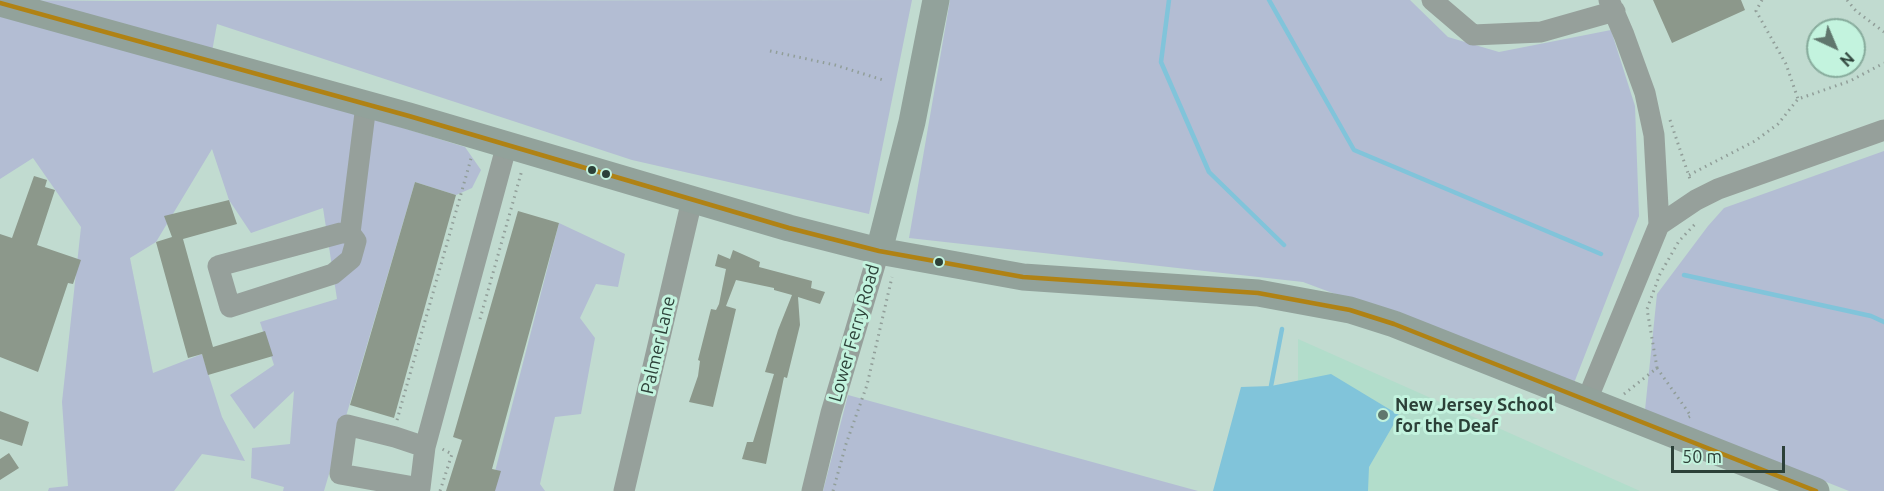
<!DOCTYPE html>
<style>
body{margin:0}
#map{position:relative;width:1884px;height:491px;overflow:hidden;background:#c1dbd0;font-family:Ubuntu,sans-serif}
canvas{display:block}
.north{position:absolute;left:1806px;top:18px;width:60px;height:60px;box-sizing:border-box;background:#c3f3de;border:2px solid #87ab9c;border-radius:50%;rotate:136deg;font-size:16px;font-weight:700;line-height:24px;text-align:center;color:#2c4038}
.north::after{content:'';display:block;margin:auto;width:21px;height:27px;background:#60766d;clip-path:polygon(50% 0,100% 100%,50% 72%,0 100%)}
.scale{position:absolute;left:1671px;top:446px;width:114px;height:27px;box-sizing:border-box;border:3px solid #2c4038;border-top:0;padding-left:8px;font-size:18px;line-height:21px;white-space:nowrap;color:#2c4038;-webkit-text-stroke:4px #c3f3de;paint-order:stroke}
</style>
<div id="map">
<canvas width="1884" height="491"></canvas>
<div class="north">N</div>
<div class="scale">50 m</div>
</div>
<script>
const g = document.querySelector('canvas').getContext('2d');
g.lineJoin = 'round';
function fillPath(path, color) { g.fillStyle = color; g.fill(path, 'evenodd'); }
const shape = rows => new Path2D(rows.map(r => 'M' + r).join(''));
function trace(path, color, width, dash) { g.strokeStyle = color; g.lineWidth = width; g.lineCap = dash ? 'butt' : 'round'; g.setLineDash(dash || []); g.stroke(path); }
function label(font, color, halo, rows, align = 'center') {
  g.font = font + ' Ubuntu,sans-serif'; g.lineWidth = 6; g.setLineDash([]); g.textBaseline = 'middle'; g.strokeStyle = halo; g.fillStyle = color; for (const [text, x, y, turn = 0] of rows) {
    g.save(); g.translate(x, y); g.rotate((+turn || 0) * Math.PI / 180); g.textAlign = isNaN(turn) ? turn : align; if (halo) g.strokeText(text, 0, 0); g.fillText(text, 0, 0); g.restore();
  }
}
fillPath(shape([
 [1298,339,1640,491,1298,491]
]), '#b2ddcb');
fillPath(shape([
 [0,0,119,1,912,0,869,214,632,160,217,24,209,68,465,147,481,170,472,188,456,195,415,182,324,491,283,491,284,487,251,478,252,448,290,444,294,391,254,429,230,395,274,365,260,322,337,299,323,208,251,233,229,200,212,149,156,242,130,258,153,373,202,354,222,417,245,461,202,454,174,491,48,491,49,488,68,486,62,402,81,227,33,158,0,179],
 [950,0,1410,0,1448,37,1499,52,1611,30,1635,106,1639,216,1574,383,1303,282,909,238],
 [1884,151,1884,491,1849,491,1645,410,1657,294,1708,226,1724,208],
 [559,223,625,254,618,287,596,284,580,318,595,338,581,414,555,417,540,484,545,491,490,491],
 [848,395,1198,491,823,491]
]), '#b3bdd3');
fillPath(shape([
 [1331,374,1399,415,1369,467,1368,491,1213,491,1241,387,1271,386]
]), '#81c4da');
trace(shape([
 [1169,0,1161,62,1209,172,1284,245],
 [1269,0,1354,150,1601,254],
 [1684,275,1871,316,1884,322],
 [1271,386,1282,329]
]), '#81c4da', 4.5);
fillPath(shape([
 [1653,0,1741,0,1745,10,1672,43],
 [34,176,47,180,45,187,55,190,37,245,81,260,73,284,68,283,38,372,0,357,0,234,12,238],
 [415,182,456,195,394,418,350,405],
 [229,200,237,224,183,239,213,347,265,331,273,356,208,375,202,354,188,358,156,242,172,237,164,216],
 [518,211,559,223,492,469,501,471,495,491,446,491,462,440,453,437],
 [733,250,760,262,759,267,812,281,811,288,825,292,820,304,798,297,800,325,787,378,784,377,766,464,742,459,747,442,753,442,774,374,765,372,778,330,792,295,774,290,774,288,736,280,726,306,736,309,713,407,689,402,698,376,700,361,698,360,711,309,716,310,719,304,726,269,715,266,718,254,730,259],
 [0,411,29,422,22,446,0,439],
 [9,453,19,468,0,480,0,459]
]), '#8c988b');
trace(shape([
 [1762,0,1756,11,1786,64,1798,99],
 [1847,0,1856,11,1884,32],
 [770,51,835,65,883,80],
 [1670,120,1691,182],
 [1689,175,1755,141,1778,124,1798,99,1850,81,1884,63],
 [480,319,522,170],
 [1657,368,1691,416,1687,418],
 [1624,394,1657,368,1647,309,1660,274,1679,241,1697,222],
 [397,420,472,155],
 [440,491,452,454,442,449],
 [833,491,846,444,867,385,892,277]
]), '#919e99', 3, [1.5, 4.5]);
trace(shape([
 [1432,0,1473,35,1541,32,1615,11],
 [1609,0,1624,35,1645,93,1654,135,1659,225],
 [350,233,356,241,351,259,333,274,230,307,218,266,341,233,350,233,366,105],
 [1587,400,1659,225,1696,200,1718,189,1884,130],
 [425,447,395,437,347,425,340,474,420,488,425,447,507,144],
 [624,491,692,200],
 [812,491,831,413,879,251]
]), '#96a09b', 21);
trace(shape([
 [0,3,409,116,789,228,879,251,1023,277,1258,293,1350,310,1394,324,1816,491],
 [879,251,912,122,936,0]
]), '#92a29b', 27);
trace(shape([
 [0,3,409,116,789,228,879,251,1023,277,1258,293,1350,310,1394,324,1816,491]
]), '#b08214', 4.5);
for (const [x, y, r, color] of [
 [592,170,5,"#2c4038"],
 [606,174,5,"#2c4038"],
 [939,262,5,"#2c4038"],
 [1383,415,6,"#60766d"]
]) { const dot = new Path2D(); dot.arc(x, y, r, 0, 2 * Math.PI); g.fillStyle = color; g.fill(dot); trace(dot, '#c3f3de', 2); }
label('18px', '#2c4038', '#c3f3de', [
 ["Lower Ferry Road",854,333,-74],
 ["Palmer Lane",658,345,-77]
]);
label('bold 18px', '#2c4038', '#c3f3de', [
 ["New Jersey School",1395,405],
 ["for the Deaf",1395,426]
], 'left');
</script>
